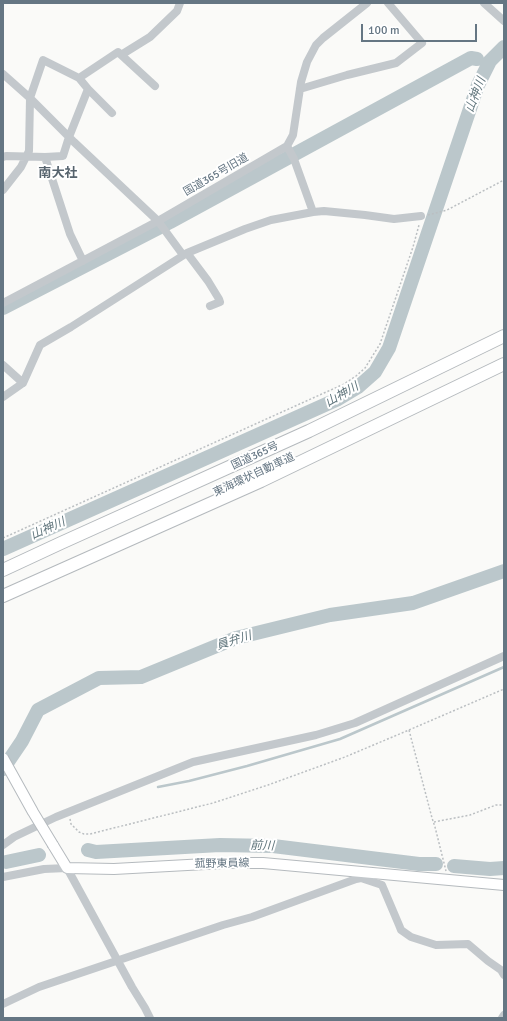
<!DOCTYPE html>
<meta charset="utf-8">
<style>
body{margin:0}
#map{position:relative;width:507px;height:1021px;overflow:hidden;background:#fafaf8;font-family:Signika,sans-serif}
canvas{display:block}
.frame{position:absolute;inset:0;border:4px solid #657683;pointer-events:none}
.scale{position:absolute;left:361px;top:24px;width:116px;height:18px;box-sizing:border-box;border:2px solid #657683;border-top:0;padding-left:5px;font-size:12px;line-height:14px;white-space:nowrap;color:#657683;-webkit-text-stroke:3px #fff;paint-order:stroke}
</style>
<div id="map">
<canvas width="507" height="1021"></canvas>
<div class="frame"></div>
<div class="scale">100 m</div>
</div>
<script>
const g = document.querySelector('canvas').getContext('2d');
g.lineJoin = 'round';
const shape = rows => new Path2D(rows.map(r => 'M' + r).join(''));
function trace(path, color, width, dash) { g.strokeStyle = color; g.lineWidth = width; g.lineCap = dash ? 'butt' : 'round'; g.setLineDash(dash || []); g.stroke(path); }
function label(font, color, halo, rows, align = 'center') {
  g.font = font + ' Signika,"Noto Sans JP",sans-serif'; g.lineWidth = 4; g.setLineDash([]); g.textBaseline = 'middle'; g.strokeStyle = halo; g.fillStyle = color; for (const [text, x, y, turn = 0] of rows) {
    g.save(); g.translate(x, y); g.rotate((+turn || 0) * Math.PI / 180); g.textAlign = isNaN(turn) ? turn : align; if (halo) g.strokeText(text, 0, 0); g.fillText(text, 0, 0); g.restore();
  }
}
trace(shape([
 [158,787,189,781,247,766,340,739,504,667]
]), '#bbc7cb', 2.5);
trace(shape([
 [3,308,170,222,471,58,477,59],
 [3,549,338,399,358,387,375,372,389,348,478,85,490,61,504,47],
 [3,769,22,741,38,710,99,678,141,677,236,638,330,615,413,603,504,571],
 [88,850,96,852,220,845,273,846,419,864,436,864],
 [6,862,39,855],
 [454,866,490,869,504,868]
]), '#bbc7cb', 14);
const major = shape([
 [53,845,67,868,114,869,224,863,263,863,504,885]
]);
const highway = shape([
 [3,570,61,543,309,431,504,336],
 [3,596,261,481,504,364]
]);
trace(major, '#b5babe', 12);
trace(highway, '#b4b9bd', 14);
trace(shape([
 [428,215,447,210,504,180],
 [3,538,324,393,344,384,356,376,365,368,380,344,413,247,419,225],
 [409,730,504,689],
 [70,819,71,824,79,832,84,834,90,834,213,803,268,785,345,757,409,730,432,818,435,827,446,871],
 [434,822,470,815,496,805,504,805]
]), '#bbbfc2', 1.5, [2, 2]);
trace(shape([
 [484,3,504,21],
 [121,55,150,37,177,11,180,3],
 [3,74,30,98,74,142,158,221,183,255],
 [79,78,118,52,155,86],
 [300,89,347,75,396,63,422,43,388,3],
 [287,146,294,159,313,212],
 [3,157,6,156,46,157],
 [3,190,21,167,29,151,30,98,43,60,79,78,88,89],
 [187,253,208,281,219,299,220,302,210,306],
 [83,261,70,234,45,157,63,156,69,137,88,89,112,113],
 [3,303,158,221,287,146,293,135,301,82,307,62,316,45,323,38,367,3],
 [3,365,23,383],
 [3,397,23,383,40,345,71,327,187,253,245,229,271,220,313,212,324,211,365,215,394,219,421,216],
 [3,845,14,837,56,817,193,762,316,735,355,723,504,656],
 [362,874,361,878,382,885,399,925,401,930,411,937,436,945,468,944,488,961,501,970,504,975],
 [3,877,44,869,67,868,132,987,145,1008,150,1018],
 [3,1004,39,987,223,925,252,917,356,879,361,878],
 [502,1018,504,1015]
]), '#c3c8cc', 8);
trace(major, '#fff', 10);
trace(highway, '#fff', 12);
const majorBridge = shape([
 [3,758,33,812,53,845]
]);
trace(majorBridge, '#b5babe', 12, []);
trace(majorBridge, '#fff', 10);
label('11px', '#657683', '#fff', [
 ["国道365号旧道",216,175,-30],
 ["国道365号",255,456,-25],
 ["東海環状自動車道",254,475,-25],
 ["菰野東員線",222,864,-1]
]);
label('italic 12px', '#60757c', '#fff', [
 ["山神川",476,95,-69],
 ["山神川",342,395,-30],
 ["山神川",48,529,-24],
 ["員弁川",234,641,-18],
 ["前川",262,846,2]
]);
label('bold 13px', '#57646e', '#fff', [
 ["南大社",58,174]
]);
</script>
